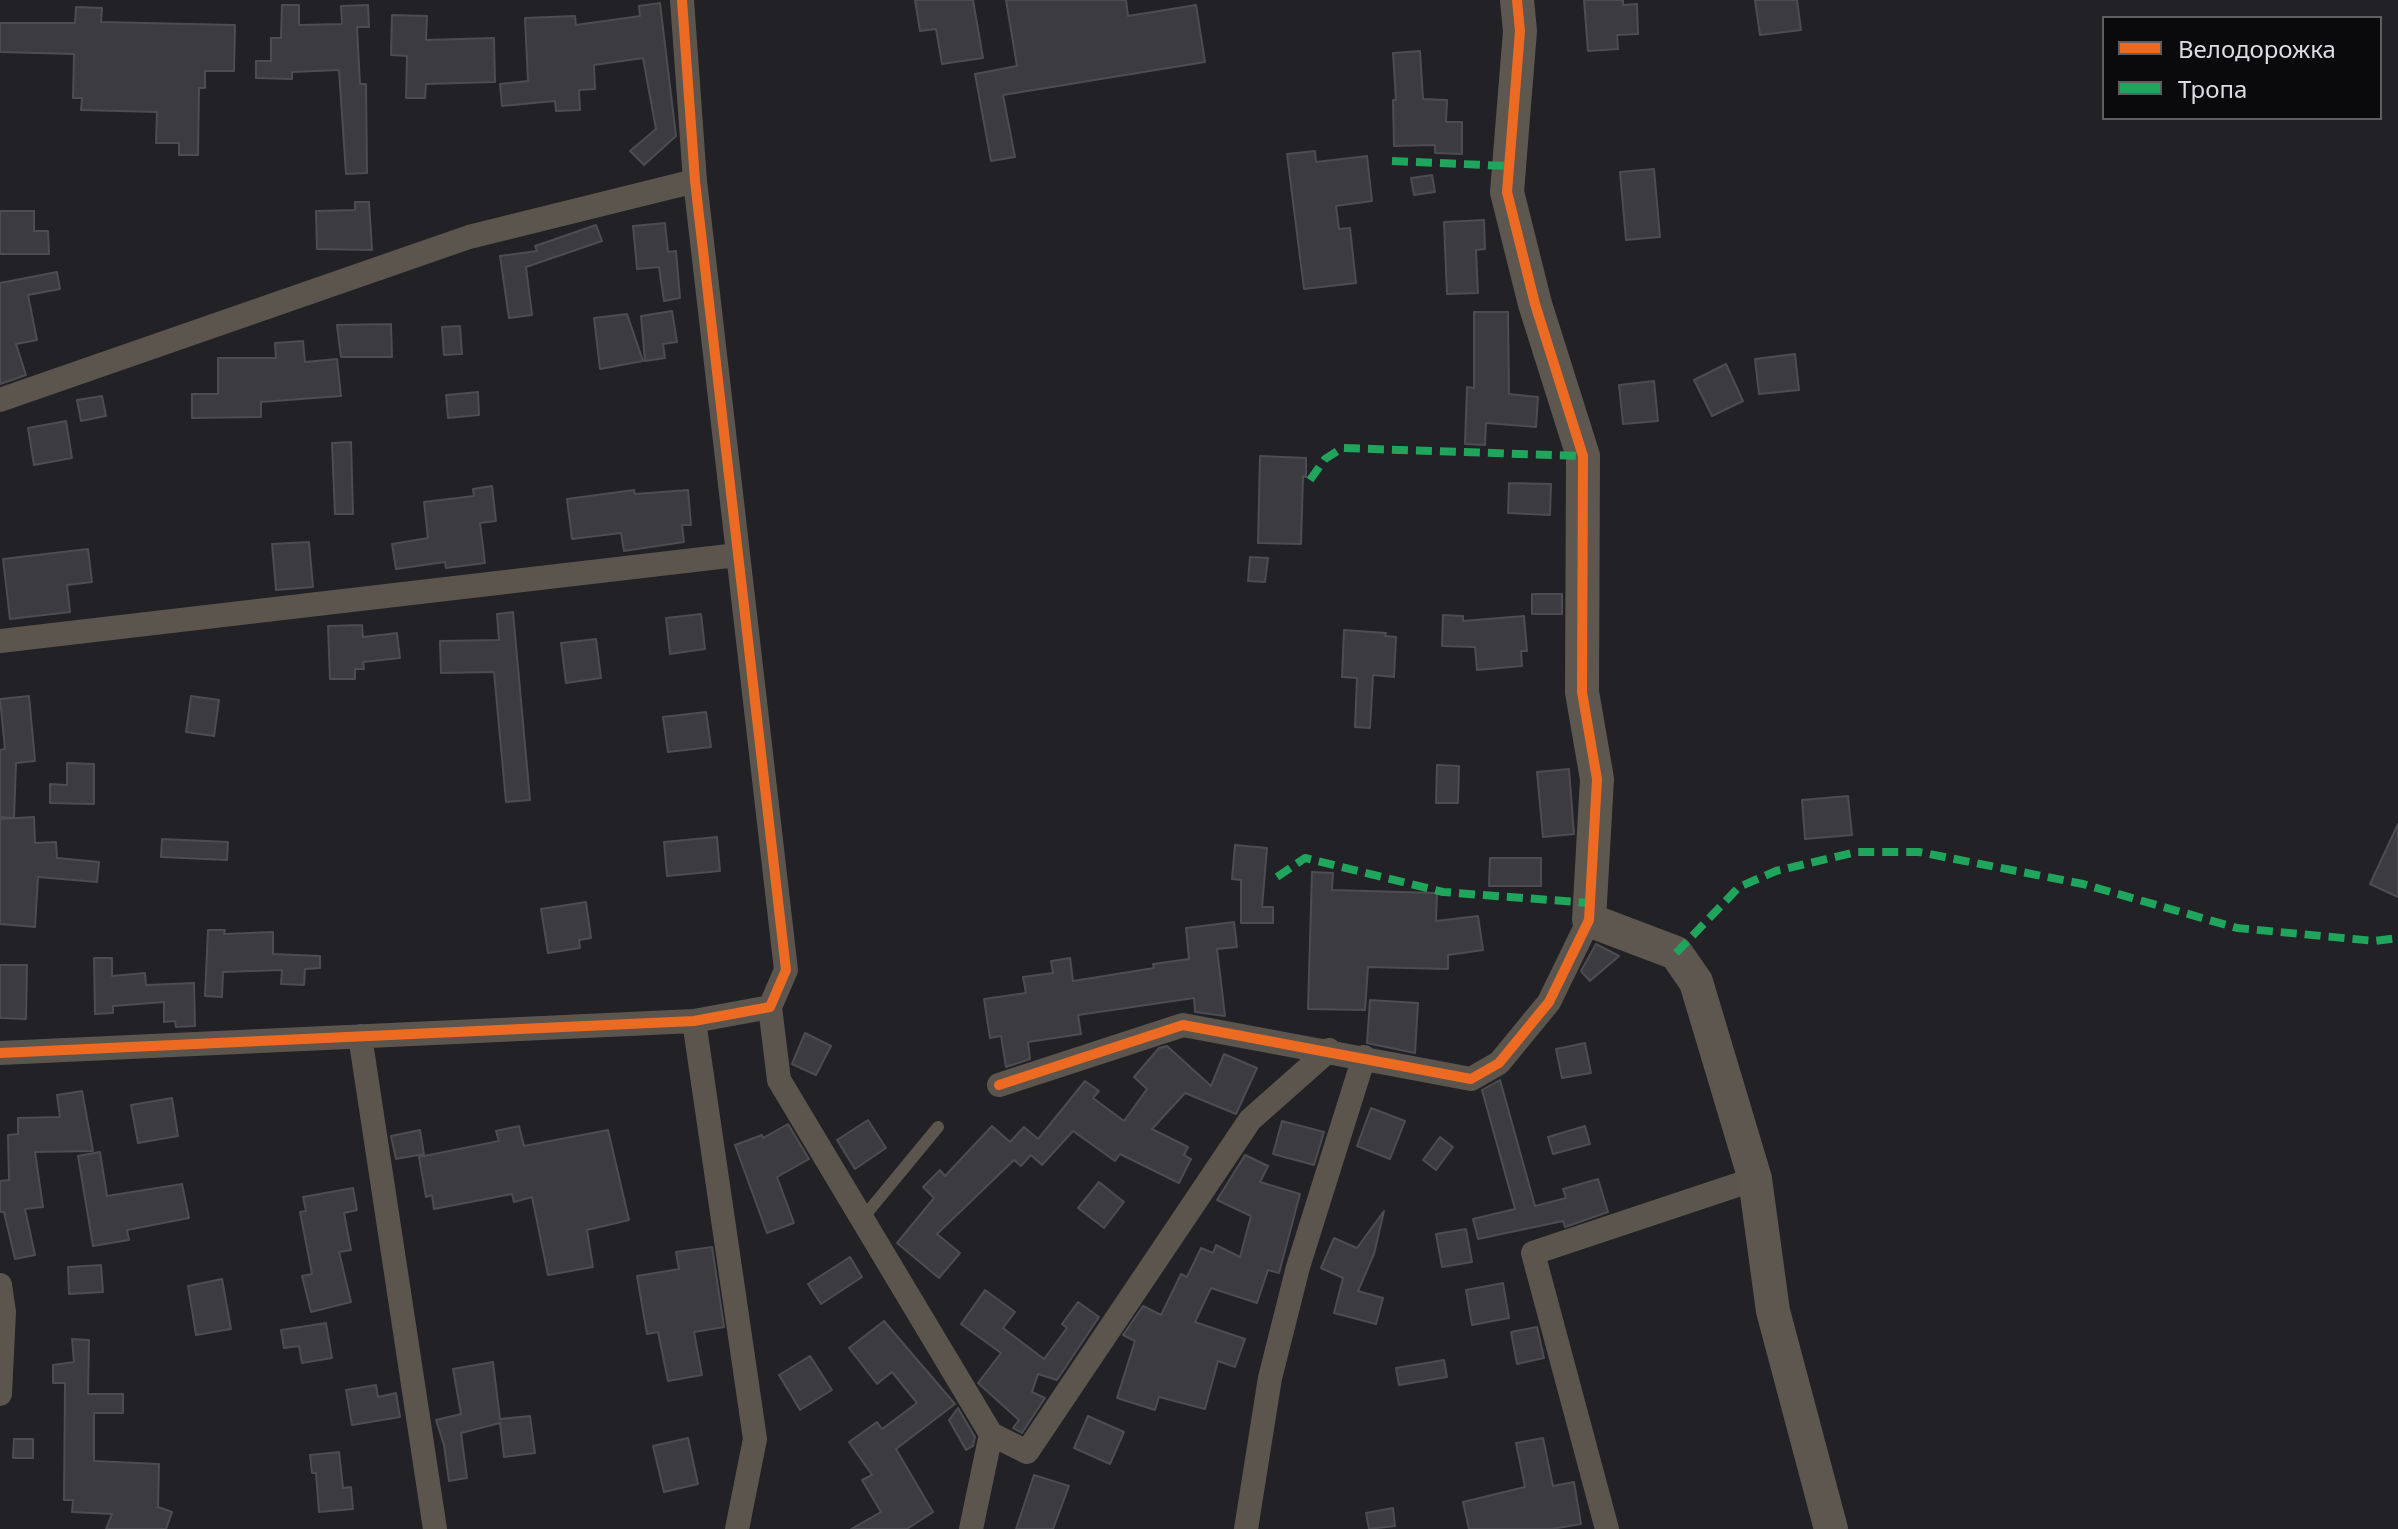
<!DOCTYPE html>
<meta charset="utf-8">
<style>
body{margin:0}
#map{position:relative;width:2398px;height:1529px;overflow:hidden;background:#212126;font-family:"Noto Sans",sans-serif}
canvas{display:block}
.legend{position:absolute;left:2102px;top:16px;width:280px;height:104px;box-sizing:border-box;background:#0a0a0d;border:2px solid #5e5e62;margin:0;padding:10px 14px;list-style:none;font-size:24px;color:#dcdce2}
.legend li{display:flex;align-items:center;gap:16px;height:40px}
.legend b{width:40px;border:2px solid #5e5e62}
</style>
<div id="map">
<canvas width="2398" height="1529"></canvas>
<ul class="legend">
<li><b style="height:10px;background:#ed6a23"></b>Велодорожка</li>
<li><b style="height:10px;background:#20a55d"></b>Тропа</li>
</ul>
</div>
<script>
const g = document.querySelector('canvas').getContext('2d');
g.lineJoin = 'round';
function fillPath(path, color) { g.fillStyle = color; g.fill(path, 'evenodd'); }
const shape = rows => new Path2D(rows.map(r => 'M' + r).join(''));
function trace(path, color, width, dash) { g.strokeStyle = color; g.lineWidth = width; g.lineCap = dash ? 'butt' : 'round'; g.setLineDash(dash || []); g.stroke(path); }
const building = shape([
 [915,0,973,0,983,58,942,64,936,29,920,31,915,0],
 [1006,0,1126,0,1128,16,1196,5,1205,62,1003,95,1015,157,991,161,975,74,1017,66,1006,0],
 [1584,0,1623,0,1623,5,1637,4,1638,34,1617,35,1618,49,1588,51,1584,0],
 [1755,0,1797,0,1801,30,1760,35,1755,0],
 [660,3,676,136,644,165,630,151,656,129,643,58,594,65,595,89,579,90,580,110,556,111,555,101,502,106,500,84,528,81,525,18,575,16,576,25,640,16,639,6,660,3],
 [282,5,299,5,299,25,342,24,341,6,368,5,369,27,357,27,360,84,366,84,367,173,346,174,339,70,292,72,292,79,256,78,256,61,271,61,271,38,281,38,282,5],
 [76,7,102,8,101,22,235,25,234,71,205,71,205,88,199,88,198,155,179,155,179,143,156,143,157,112,81,110,82,98,73,98,74,54,0,52,0,23,75,23,76,7],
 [392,15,427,16,426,40,494,38,495,82,426,84,425,98,406,98,407,56,391,55,392,15],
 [1420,51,1423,99,1447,100,1446,122,1462,122,1462,154,1435,153,1435,145,1394,146,1393,100,1396,100,1393,53,1420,51],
 [1315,151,1316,162,1367,156,1372,201,1336,206,1339,229,1350,228,1356,283,1304,289,1287,154,1315,151],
 [1654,169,1660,237,1626,240,1620,172,1654,169],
 [1432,175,1435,192,1414,195,1411,178,1432,175],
 [355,202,369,202,372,250,317,249,316,211,355,210,355,202],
 [0,211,34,211,34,231,48,231,49,254,0,254,0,211],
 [1484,220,1485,249,1476,250,1478,293,1447,294,1444,222,1484,220],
 [665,223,668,252,676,251,680,298,664,301,659,267,637,269,633,226,665,223],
 [596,225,602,241,526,267,532,315,509,318,500,256,537,251,535,246,596,225],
 [57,272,60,289,28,295,37,340,16,344,26,375,0,384,0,283,57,272],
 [672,311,677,342,663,344,665,358,645,361,641,316,672,311],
 [1474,312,1508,312,1509,394,1538,397,1536,427,1486,423,1485,445,1465,444,1467,387,1474,388,1474,312],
 [627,314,643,361,600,369,594,318,627,314],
 [391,324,392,357,341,357,337,325,391,324],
 [460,326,462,354,444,355,442,327,460,326],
 [303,341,305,362,337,359,341,396,261,402,261,417,192,418,192,394,218,394,218,358,276,358,275,343,303,341],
 [1795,354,1799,390,1759,394,1755,359,1795,354],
 [1726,364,1743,401,1712,416,1694,380,1726,364],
 [1654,381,1658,421,1623,424,1619,385,1654,381],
 [478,392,479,415,448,418,446,395,478,392],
 [102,396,106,416,81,421,77,400,102,396],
 [66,421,72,458,34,465,28,428,66,421],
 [351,442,353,514,335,514,332,443,351,442],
 [1260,456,1306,458,1306,477,1303,476,1301,544,1258,543,1260,456],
 [1509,483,1551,484,1550,515,1508,513,1509,483],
 [492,486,496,521,480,523,485,563,446,568,445,562,396,569,392,544,428,538,424,502,474,496,473,489,492,486],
 [634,490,635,494,688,490,691,525,682,525,684,542,624,551,621,533,572,539,567,499,634,490],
 [309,542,313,587,276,590,272,544,309,542],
 [88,549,92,582,67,585,70,612,10,619,3,559,88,549],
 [1250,557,1268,558,1265,582,1248,581,1250,557],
 [1532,594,1562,594,1562,614,1532,614,1532,594],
 [513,612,530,800,506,802,494,672,441,673,440,641,499,640,497,614,513,612],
 [701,614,705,649,670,654,666,618,701,614],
 [1443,615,1463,616,1463,621,1524,616,1527,651,1521,651,1522,666,1477,670,1475,647,1442,646,1443,615],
 [362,625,363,637,397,633,400,658,363,662,364,669,355,669,355,679,330,679,328,626,362,625],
 [1344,630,1386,633,1385,636,1396,637,1394,677,1373,675,1370,728,1355,727,1357,678,1342,677,1344,630],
 [596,639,601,678,566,683,561,643,596,639],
 [29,696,35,761,16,763,14,818,0,817,0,750,5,749,0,699,29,696],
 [191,696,219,700,214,736,186,732,191,696],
 [706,712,711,747,668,752,663,717,706,712],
 [67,763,94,764,94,804,50,803,50,784,67,785,67,763],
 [1437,765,1459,766,1458,803,1436,803,1437,765],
 [1569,769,1574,834,1543,837,1537,772,1569,769],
 [1848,796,1852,835,1805,839,1802,800,1848,796],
 [34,817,35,843,56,842,57,858,99,862,97,882,38,877,35,927,0,924,0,819,34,817],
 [2398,824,2398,897,2370,884,2398,824],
 [717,837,720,871,667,876,664,842,717,837],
 [162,839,228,842,227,860,161,857,162,839],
 [1235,845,1267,848,1262,907,1273,907,1273,923,1241,923,1241,880,1232,879,1235,845],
 [1490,858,1541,858,1541,886,1489,886,1490,858],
 [1312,872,1333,873,1332,890,1437,893,1436,921,1478,916,1483,950,1448,955,1448,969,1368,967,1365,1010,1308,1009,1312,872],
 [586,902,591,938,579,940,580,948,548,953,541,909,586,902],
 [1234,922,1237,947,1217,949,1225,1016,1195,1012,1194,998,1078,1015,1081,1034,1028,1042,1030,1059,1006,1067,1001,1036,990,1038,984,999,1026,993,1023,977,1053,973,1051,961,1070,958,1073,981,1154,968,1153,964,1189,959,1186,928,1234,922],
 [208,930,225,930,224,934,273,932,273,954,320,956,320,968,305,969,304,985,281,984,282,970,223,972,222,997,205,996,208,930],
 [1596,944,1619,956,1590,981,1581,971,1596,944],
 [94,958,112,958,112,976,145,973,146,985,194,983,195,1026,176,1027,175,1021,164,1022,164,1002,113,1006,113,1013,95,1014,94,958],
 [0,965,27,965,26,1019,0,1018,0,965],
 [1370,1000,1418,1003,1415,1053,1367,1043,1370,1000],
 [805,1033,831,1046,816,1075,792,1064,805,1033],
 [1585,1043,1591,1073,1562,1078,1556,1049,1585,1043],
 [1167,1046,1211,1086,1224,1054,1257,1068,1236,1114,1185,1093,1152,1129,1188,1147,1184,1155,1191,1159,1179,1183,1120,1154,1115,1161,1073,1131,1042,1165,1031,1155,1021,1166,1014,1160,937,1234,960,1253,939,1278,897,1243,934,1198,923,1187,940,1170,945,1176,992,1126,1010,1142,1024,1127,1038,1139,1085,1081,1099,1091,1093,1098,1124,1121,1147,1089,1134,1077,1159,1048,1167,1046],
 [1500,1080,1535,1206,1566,1198,1563,1189,1598,1179,1608,1212,1565,1227,1563,1221,1478,1239,1473,1219,1515,1209,1482,1090,1500,1080],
 [82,1091,93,1151,35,1152,43,1207,25,1209,35,1255,15,1259,4,1212,0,1212,0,1181,9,1180,8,1135,18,1134,18,1118,60,1117,57,1095,82,1091],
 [172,1098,178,1136,138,1143,131,1105,172,1098],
 [1371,1108,1405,1121,1390,1159,1357,1146,1371,1108],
 [868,1120,886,1148,855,1169,837,1140,868,1120],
 [1282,1121,1324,1132,1314,1165,1273,1154,1282,1121],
 [788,1124,809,1159,777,1177,794,1223,767,1233,735,1145,762,1135,763,1138,788,1124],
 [519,1126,524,1146,608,1130,629,1220,587,1230,593,1267,548,1275,532,1197,514,1202,512,1194,434,1209,432,1195,426,1197,419,1157,499,1141,496,1131,519,1126],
 [1585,1126,1590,1144,1553,1154,1548,1137,1585,1126],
 [420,1130,424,1154,396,1159,391,1136,420,1130],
 [1440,1137,1453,1147,1436,1170,1423,1160,1440,1137],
 [100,1152,107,1196,182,1184,189,1218,127,1230,129,1240,93,1246,78,1156,100,1152],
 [1245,1155,1268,1166,1260,1182,1300,1194,1279,1273,1268,1270,1257,1303,1211,1288,1195,1322,1245,1339,1235,1367,1218,1361,1205,1409,1159,1397,1155,1410,1117,1398,1135,1341,1123,1335,1143,1306,1161,1315,1181,1274,1187,1277,1201,1248,1213,1253,1216,1245,1240,1257,1251,1216,1217,1200,1245,1155],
 [1099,1182,1124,1202,1104,1228,1078,1208,1099,1182],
 [353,1188,357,1210,344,1213,351,1250,339,1252,351,1302,311,1312,302,1276,312,1274,300,1212,306,1211,303,1197,353,1188],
 [1384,1211,1374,1254,1358,1291,1383,1298,1376,1324,1334,1313,1343,1278,1321,1268,1334,1238,1357,1248,1384,1211],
 [1466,1229,1472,1262,1442,1267,1436,1234,1466,1229],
 [712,1247,724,1327,694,1332,702,1375,668,1381,658,1332,647,1334,637,1276,679,1269,676,1252,712,1247],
 [850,1257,862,1277,821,1304,808,1284,850,1257],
 [101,1265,103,1292,69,1294,68,1267,101,1265],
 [222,1279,231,1329,196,1335,188,1286,222,1279],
 [1503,1283,1509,1318,1472,1325,1466,1290,1503,1283],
 [985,1290,1015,1312,1003,1328,1044,1359,1067,1328,1062,1324,1078,1302,1099,1317,1057,1380,1038,1374,1032,1392,1045,1398,1022,1433,1013,1428,1019,1420,978,1383,1001,1353,961,1324,985,1290],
 [884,1321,955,1404,896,1449,933,1512,907,1529,851,1529,881,1512,862,1480,872,1475,849,1442,877,1422,882,1429,917,1403,892,1372,877,1384,849,1348,884,1321],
 [326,1323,332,1358,302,1363,299,1346,284,1348,281,1330,326,1323],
 [1537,1327,1544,1358,1517,1364,1511,1332,1537,1327],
 [72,1339,89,1340,88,1394,123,1394,123,1413,94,1413,94,1461,159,1464,158,1507,172,1512,166,1529,106,1529,112,1514,72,1512,73,1500,64,1500,65,1383,53,1383,53,1365,74,1362,72,1339],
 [810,1356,832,1390,800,1410,779,1375,810,1356],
 [1444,1360,1447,1377,1399,1385,1396,1368,1444,1360],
 [493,1362,500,1419,530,1416,535,1453,504,1457,500,1423,461,1433,467,1478,449,1481,444,1445,436,1420,461,1414,453,1369,493,1362],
 [376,1385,378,1397,396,1393,400,1417,352,1425,346,1390,376,1385],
 [958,1408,975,1437,973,1446,966,1450,949,1420,958,1408],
 [1088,1416,1124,1432,1110,1464,1074,1448,1088,1416],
 [688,1438,698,1484,664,1492,653,1446,688,1438],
 [1543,1438,1553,1486,1574,1482,1581,1524,1552,1529,1469,1529,1463,1502,1525,1487,1516,1443,1543,1438],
 [14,1439,33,1439,33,1458,13,1458,14,1439],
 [339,1452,343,1488,351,1487,353,1509,319,1512,316,1473,312,1473,310,1455,339,1452],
 [1034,1475,1069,1486,1053,1529,1016,1529,1034,1475],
 [1393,1508,1395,1526,1369,1529,1366,1513,1393,1508]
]);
fillPath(building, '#3c3c40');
trace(building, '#4d4d51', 2);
trace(shape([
 [862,1219,938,1127]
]), '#5b554e', 12);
trace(shape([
 [0,400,469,237,695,181],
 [0,641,737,555],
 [770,1007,779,1080,991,1434,1027,1452,1250,1120,1329,1050],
 [694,1021,755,1439,737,1529],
 [360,1036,435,1529],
 [0,1053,694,1021,770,1007,786,970,695,181,682,0],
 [999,1085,1183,1025,1471,1079,1499,1063,1549,1002,1589,920],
 [0,1285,4,1312,0,1394],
 [971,1529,991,1434],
 [1246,1529,1270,1378,1298,1267,1364,1057],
 [1607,1529,1533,1253,1755,1179]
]), '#5b554e', 24);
trace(shape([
 [1517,0,1520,31,1507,192,1535,304,1583,456,1582,692,1597,779,1589,920,1676,953,1696,982,1755,1179,1773,1311,1831,1529]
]), '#5e5750', 34);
trace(shape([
 [1392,161,1507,166],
 [1310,480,1325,459,1342,448,1583,456],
 [1277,877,1305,858,1443,892,1590,903],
 [1676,953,1739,887,1776,871,1856,852,1919,852,2083,884,2237,928,2375,941,2398,938]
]), '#20a55d', 8, [16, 8]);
trace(shape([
 [0,1053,694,1021,770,1007,786,970,695,181,682,0],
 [999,1085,1183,1025,1471,1079,1499,1063,1549,1002,1589,920,1597,779,1582,692,1583,456,1535,304,1507,192,1520,31,1517,0]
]), '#ed6a23', 10);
</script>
